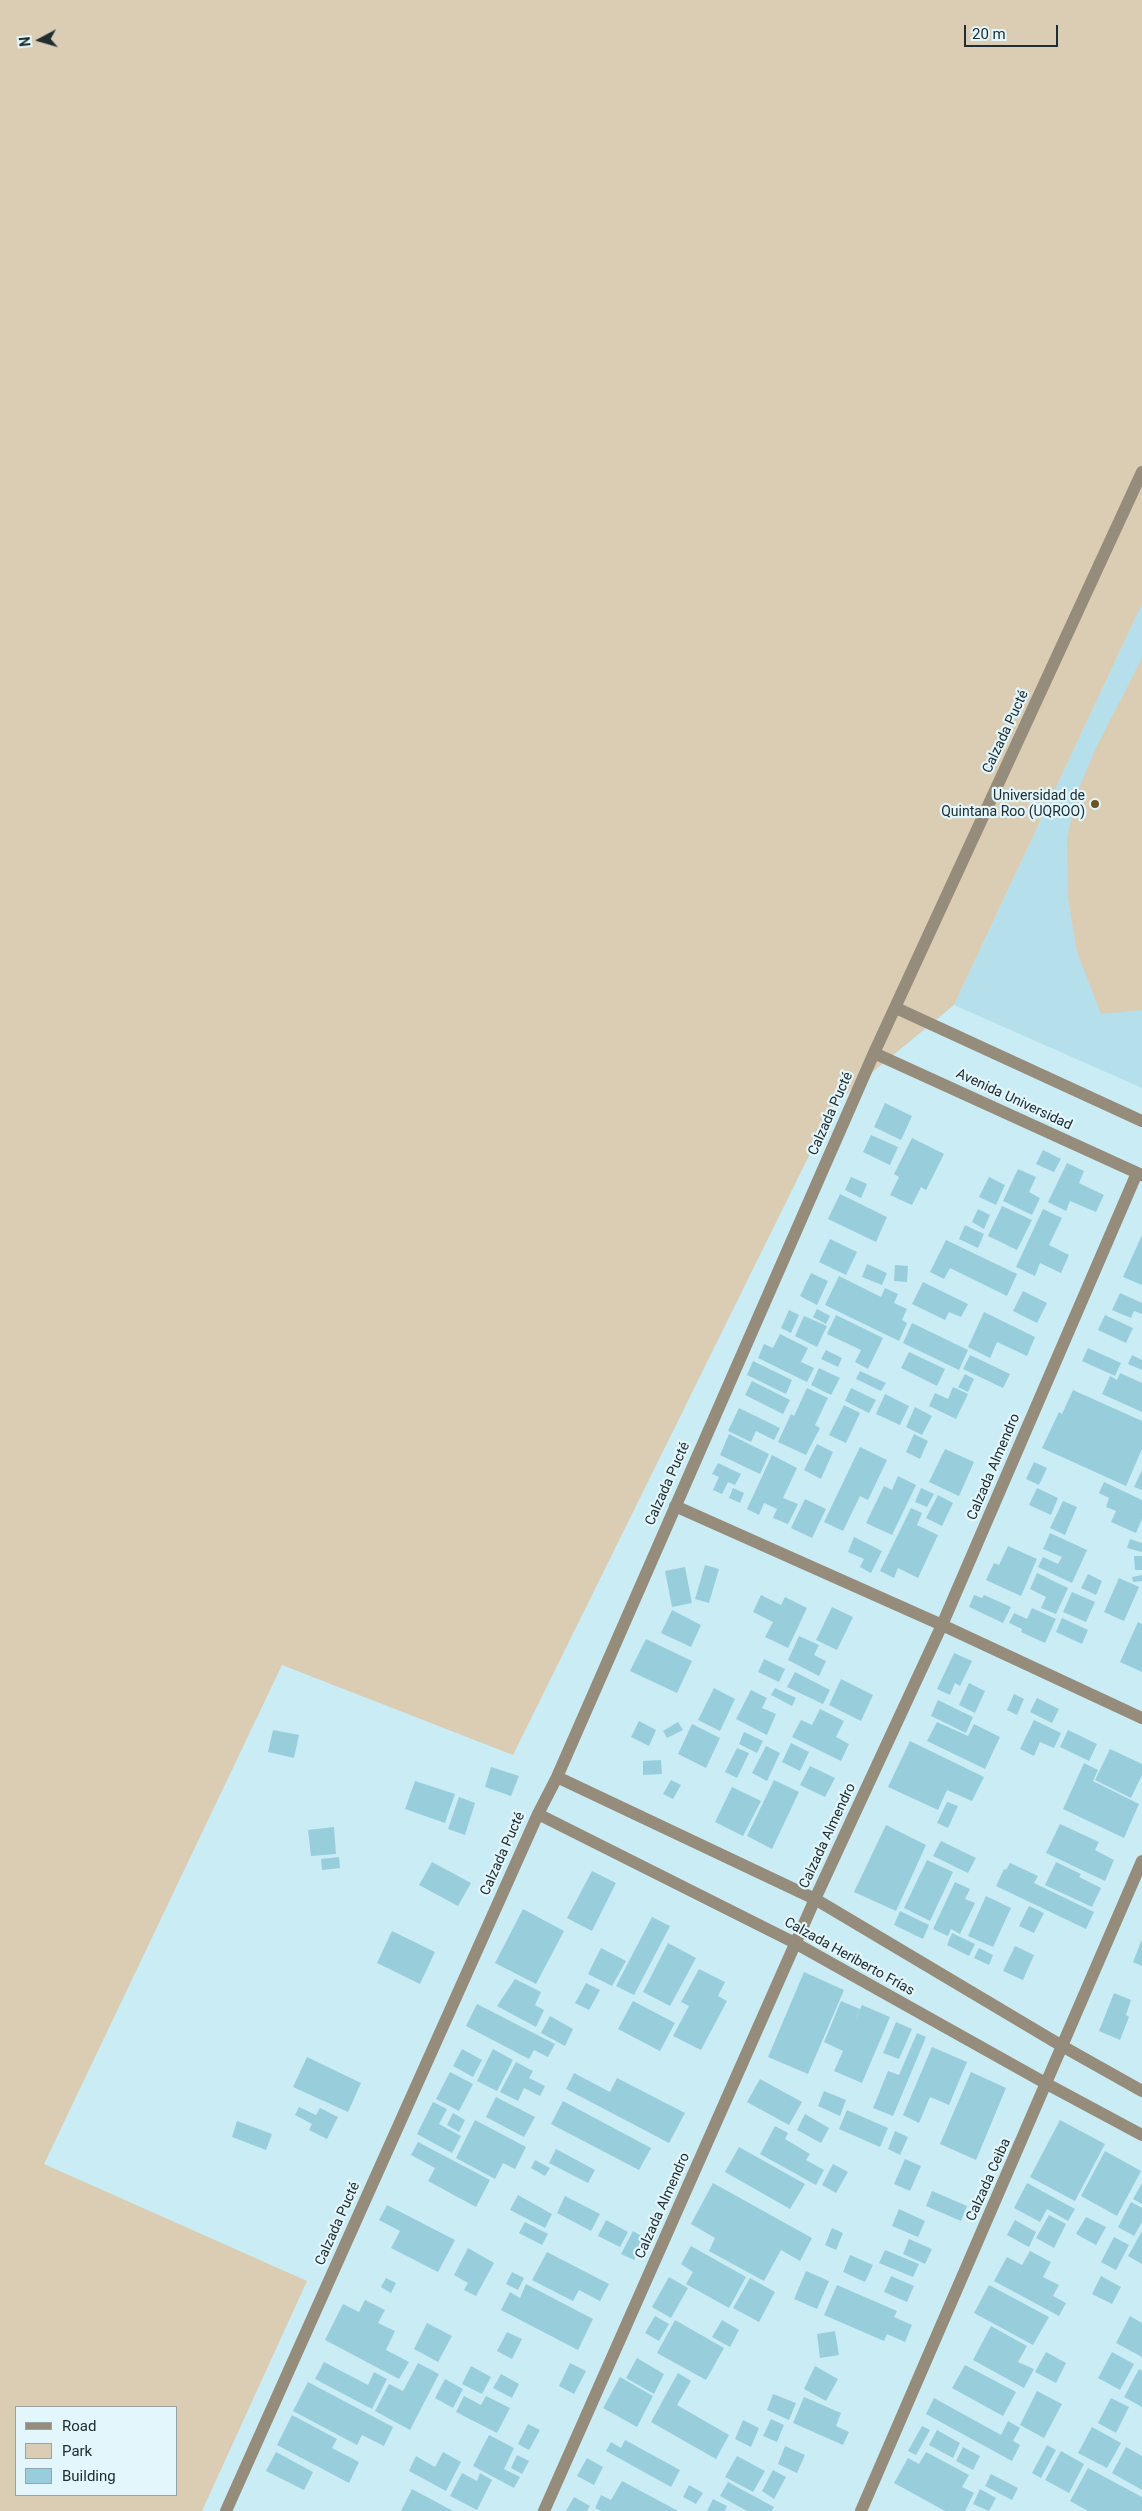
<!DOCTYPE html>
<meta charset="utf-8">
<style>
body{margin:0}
#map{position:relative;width:1142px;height:2511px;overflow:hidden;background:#caecf5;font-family:Roboto,sans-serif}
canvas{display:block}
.legend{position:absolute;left:15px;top:2406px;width:162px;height:90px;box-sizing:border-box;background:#e2f6fc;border:1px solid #94a6ab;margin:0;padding:6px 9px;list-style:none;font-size:15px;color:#202d31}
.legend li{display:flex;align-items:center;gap:10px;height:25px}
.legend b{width:25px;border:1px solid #94a6ab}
.north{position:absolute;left:15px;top:15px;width:50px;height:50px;-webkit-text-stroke:4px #e2f6fc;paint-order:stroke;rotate:264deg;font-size:14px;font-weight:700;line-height:20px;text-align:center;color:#202d31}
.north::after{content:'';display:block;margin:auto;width:18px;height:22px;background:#202d31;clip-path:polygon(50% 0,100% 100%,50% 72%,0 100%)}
.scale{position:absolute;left:964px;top:25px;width:94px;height:22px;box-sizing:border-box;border:2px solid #202d31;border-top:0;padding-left:6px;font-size:15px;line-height:18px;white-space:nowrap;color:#202d31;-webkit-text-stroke:4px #e2f6fc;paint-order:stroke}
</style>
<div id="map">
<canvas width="1142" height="2511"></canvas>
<ul class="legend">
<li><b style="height:6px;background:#968c7b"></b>Road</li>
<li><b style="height:14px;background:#dbccb4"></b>Park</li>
<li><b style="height:14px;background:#98cedc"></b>Building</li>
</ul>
<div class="north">N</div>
<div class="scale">20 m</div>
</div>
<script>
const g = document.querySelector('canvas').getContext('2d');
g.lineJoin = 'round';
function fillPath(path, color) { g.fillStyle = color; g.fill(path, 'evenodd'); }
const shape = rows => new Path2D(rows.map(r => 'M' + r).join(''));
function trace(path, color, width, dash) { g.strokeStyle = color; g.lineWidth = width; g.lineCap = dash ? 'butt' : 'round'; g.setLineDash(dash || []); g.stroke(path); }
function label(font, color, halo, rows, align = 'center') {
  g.font = font + ' Roboto,sans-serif'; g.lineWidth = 4.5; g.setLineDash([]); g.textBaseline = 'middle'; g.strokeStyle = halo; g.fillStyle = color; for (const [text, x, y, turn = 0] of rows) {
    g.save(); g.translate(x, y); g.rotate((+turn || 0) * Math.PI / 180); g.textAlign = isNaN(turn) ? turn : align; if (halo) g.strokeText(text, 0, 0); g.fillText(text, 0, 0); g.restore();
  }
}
fillPath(shape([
 [1142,604,1142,1088,954,1005]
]), '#b5e0eb');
fillPath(shape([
 [0,0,1142,0,1142,604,954,1005,835,1103,513,1755,282,1665,44,2164,307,2281,202,2511,0,2511],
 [16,2407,176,2407,176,2495,16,2495],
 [1142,658,1142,1010,1101,1014,1077,952,1068,898,1067,839,1075,798,1095,750]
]), '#dbccb4');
fillPath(shape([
 [885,1103,912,1116,901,1140,874,1127],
 [871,1135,898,1147,890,1165,863,1152],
 [912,1138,944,1154,926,1190,921,1187,912,1205,890,1195,899,1177,894,1174],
 [1043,1150,1061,1159,1054,1172,1036,1164],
 [1067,1163,1084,1171,1079,1183,1104,1195,1096,1212,1070,1201,1066,1211,1048,1202],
 [1018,1169,1036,1177,1029,1192,1040,1198,1032,1215,1003,1201],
 [851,1177,867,1184,861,1198,845,1190],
 [989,1177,1005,1185,996,1205,979,1197],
 [840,1194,887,1217,876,1242,828,1219],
 [1002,1206,1032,1220,1017,1250,988,1236],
 [978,1209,990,1215,984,1229,972,1222],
 [1043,1209,1062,1218,1049,1245,1069,1255,1061,1273,1040,1263,1035,1276,1016,1267],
 [965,1225,984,1234,978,1248,959,1239],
 [1142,1235,1142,1285,1123,1277],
 [830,1239,857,1252,846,1275,819,1262],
 [946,1240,1017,1274,1007,1296,950,1268,944,1279,930,1272],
 [867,1264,887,1273,882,1285,862,1277],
 [895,1265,908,1266,907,1282,894,1281],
 [811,1273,828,1281,817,1305,800,1296],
 [839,1276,881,1297,885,1288,898,1294,894,1303,907,1309,902,1320,907,1323,899,1341,825,1305],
 [923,1282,968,1304,961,1317,949,1312,945,1320,912,1304],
 [1023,1291,1047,1303,1037,1323,1013,1311],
 [1120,1293,1142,1303,1142,1314,1134,1311,1131,1318,1112,1310],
 [817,1309,830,1316,826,1324,813,1317],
 [789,1310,799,1315,791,1333,781,1328],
 [984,1312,1035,1337,1027,1356,997,1342,990,1358,968,1347],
 [836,1315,883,1338,868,1369,855,1362,861,1350,827,1334],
 [1105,1315,1133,1328,1126,1343,1098,1330],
 [804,1316,827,1326,817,1347,795,1336],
 [912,1323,968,1350,959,1370,903,1343],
 [780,1334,808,1348,801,1362,814,1368,807,1382,758,1358,764,1344,773,1348],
 [1088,1348,1121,1363,1115,1376,1082,1361],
 [826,1350,842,1358,838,1367,821,1359],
 [909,1352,945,1369,937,1386,901,1368],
 [970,1355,1010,1374,1003,1388,963,1369],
 [1132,1355,1142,1360,1142,1370,1128,1364],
 [753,1361,792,1380,786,1394,747,1375],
 [819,1368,840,1378,831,1395,811,1385],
 [860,1371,886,1383,881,1391,856,1379],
 [1120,1373,1142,1383,1142,1412,1102,1394,1110,1376,1117,1380],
 [965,1374,974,1379,968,1392,958,1387],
 [752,1381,790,1400,783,1414,745,1395],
 [953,1387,968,1394,956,1419,929,1406,935,1393,948,1399],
 [807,1388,828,1398,815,1425,820,1428,806,1455,778,1442,791,1414,794,1416],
 [851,1388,876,1400,869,1413,845,1401],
 [1073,1390,1142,1421,1142,1449,1126,1486,1042,1448,1059,1412,1062,1414],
 [885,1394,909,1406,900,1425,876,1414],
 [844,1405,860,1413,846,1443,829,1435],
 [915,1407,932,1416,922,1435,906,1427],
 [739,1408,780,1428,774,1440,756,1431,751,1442,728,1431],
 [729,1434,769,1454,760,1474,720,1455],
 [914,1434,928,1441,920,1459,906,1452],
 [817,1444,833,1452,821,1479,804,1470],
 [860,1447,887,1460,868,1500,860,1496,843,1531,824,1522],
 [945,1449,974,1462,959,1496,929,1482],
 [772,1455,797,1468,783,1498,798,1504,788,1524,773,1518,777,1509,764,1503,759,1515,747,1509],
 [1034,1462,1047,1468,1039,1485,1026,1479],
 [718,1463,741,1474,735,1485,728,1482,722,1494,713,1490,719,1477,712,1474],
 [1142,1470,1142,1490,1134,1487],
 [898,1476,916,1485,892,1535,866,1523,884,1486,892,1490],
 [1104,1482,1142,1500,1142,1519,1136,1533,1111,1522,1116,1511,1106,1507,1109,1498,1099,1493],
 [733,1488,744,1493,740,1503,729,1498],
 [921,1488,934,1494,927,1507,915,1502],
 [1037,1488,1058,1498,1051,1515,1029,1505],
 [938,1495,953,1503,942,1526,926,1518],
 [805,1499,826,1509,812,1538,791,1528],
 [1063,1501,1077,1507,1065,1535,1050,1528],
 [911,1508,922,1513,917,1525,938,1535,918,1578,898,1568,894,1578,880,1571],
 [1050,1533,1087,1550,1072,1583,1038,1567,1043,1557,1058,1564,1062,1557,1043,1549],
 [854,1537,882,1551,871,1573,860,1567,864,1559,848,1552],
 [1130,1539,1142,1543,1142,1552,1127,1548],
 [1008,1546,1037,1559,1021,1596,986,1580,994,1563,999,1565],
 [1134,1556,1142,1556,1142,1570,1135,1570],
 [705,1565,719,1569,709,1603,695,1599],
 [685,1567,692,1603,672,1607,665,1571],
 [1037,1573,1068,1588,1056,1614,1041,1608,1046,1597,1030,1589],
 [1088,1574,1102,1581,1096,1595,1081,1588],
 [1142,1575,1142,1581,1133,1582,1132,1577],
 [1119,1578,1139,1587,1124,1621,1104,1612],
 [1072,1592,1095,1602,1086,1622,1063,1612],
 [761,1595,781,1605,785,1597,807,1608,788,1648,765,1637,773,1622,753,1612],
 [974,1595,982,1598,984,1595,1011,1607,1003,1623,969,1607],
 [832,1607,853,1617,837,1650,816,1640],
 [1032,1608,1056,1619,1045,1643,1021,1632,1022,1629,1009,1623,1014,1613,1027,1619],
 [672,1610,701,1625,691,1647,661,1633],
 [1062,1618,1088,1630,1082,1644,1056,1632],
 [1138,1622,1142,1624,1142,1672,1120,1662],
 [799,1636,819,1645,814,1655,826,1661,819,1676,788,1660],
 [646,1639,692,1661,677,1693,630,1671],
 [954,1653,972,1661,960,1686,955,1683,950,1695,937,1689],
 [764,1659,785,1669,779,1682,758,1672],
 [795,1672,830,1690,823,1704,787,1687],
 [841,1679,873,1695,861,1721,829,1705],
 [969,1683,985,1691,975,1713,959,1705],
 [714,1688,735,1699,720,1731,698,1720],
 [775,1688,796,1698,792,1706,771,1695],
 [751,1690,767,1698,762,1708,776,1714,767,1735,736,1719],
 [1014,1694,1024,1699,1017,1715,1007,1710],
 [1037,1698,1059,1709,1052,1723,1030,1712],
 [938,1700,973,1717,966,1733,931,1716],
 [820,1709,844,1721,836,1737,849,1744,841,1761,792,1737,801,1720,812,1725],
 [1034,1720,1061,1733,1054,1748,1040,1742,1034,1756,1020,1749],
 [639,1721,656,1730,649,1746,631,1737],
 [678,1722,683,1730,667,1738,663,1731],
 [937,1722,968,1736,974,1724,1000,1737,985,1769,927,1741],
 [692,1724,720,1738,706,1768,678,1754],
 [273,1730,299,1735,294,1758,268,1752],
 [1068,1730,1097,1744,1089,1761,1060,1747],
 [744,1732,763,1741,757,1753,739,1744],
 [910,1741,984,1777,972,1801,947,1790,938,1810,888,1787],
 [791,1743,809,1752,800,1771,782,1762],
 [766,1746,780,1753,767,1781,752,1773],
 [737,1748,749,1753,737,1778,725,1772],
 [1110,1749,1142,1764,1142,1775,1131,1798,1095,1780],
 [661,1760,662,1774,643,1775,643,1761],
 [1084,1763,1098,1770,1093,1781,1139,1804,1124,1838,1063,1809],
 [810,1766,835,1778,825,1797,800,1785],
 [491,1767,519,1776,511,1796,485,1787],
 [671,1780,681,1785,673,1799,663,1794],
 [774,1780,799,1792,772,1849,747,1836],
 [415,1781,455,1794,445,1823,405,1809],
 [732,1787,761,1801,743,1836,715,1822],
 [459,1797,475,1803,465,1835,448,1829],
 [947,1802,958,1806,948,1828,937,1823],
 [1060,1824,1099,1842,1095,1850,1114,1860,1105,1881,1046,1853],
 [886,1825,926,1845,896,1911,854,1892],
 [334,1827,336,1854,311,1856,308,1830],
 [941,1841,976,1858,968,1873,933,1856],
 [339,1857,340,1868,322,1870,321,1859],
 [927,1860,953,1872,930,1921,904,1908],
 [432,1862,471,1883,458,1906,419,1885],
 [1056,1862,1081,1874,1079,1877,1101,1888,1092,1907,1045,1885],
 [1010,1863,1038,1876,1034,1883,1094,1912,1086,1929,996,1886,1004,1869,1006,1870],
 [592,1871,616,1883,592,1931,567,1918],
 [955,1882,970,1889,965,1899,975,1903,960,1934,951,1929,948,1936,933,1929],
 [986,1896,1011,1908,993,1947,968,1936],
 [1029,1906,1044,1913,1034,1933,1019,1926],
 [523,1909,564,1931,536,1984,495,1963],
 [900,1911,929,1925,923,1939,894,1925],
 [652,1917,670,1926,634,1995,616,1986],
 [392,1931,435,1952,420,1984,377,1963],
 [952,1933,975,1944,969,1956,947,1945],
 [1142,1939,1142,1966,1133,1962],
 [668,1943,696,1958,670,2006,643,1992],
 [1015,1946,1034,1955,1023,1980,1003,1971],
 [601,1948,626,1961,612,1986,588,1974],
 [979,1948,993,1955,989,1965,974,1958],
 [699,1969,725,1982,718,1996,727,2001,701,2050,673,2036,689,2006,681,2002],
 [804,1972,844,1990,808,2074,768,2057],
 [515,1979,541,1992,535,2005,544,2010,536,2027,497,2006],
 [586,1983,600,1990,589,2010,575,2003],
 [1114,1993,1131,2000,1126,2015,1129,2017,1120,2040,1099,2031],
 [633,2001,675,2023,660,2051,618,2029],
 [841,2001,860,2009,853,2026,862,2005,890,2017,862,2083,834,2071,843,2051,824,2042],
 [477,2004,555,2044,548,2057,534,2050,529,2059,466,2026],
 [550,2016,573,2029,565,2046,541,2033],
 [896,2022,912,2029,899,2059,883,2053],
 [917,2033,926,2037,893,2116,873,2108,888,2071,899,2075],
 [932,2047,967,2062,949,2105,930,2097,919,2123,903,2115],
 [462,2049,482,2060,473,2077,453,2066],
 [493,2049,513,2060,497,2091,477,2081],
 [307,2057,361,2083,348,2112,293,2087],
 [516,2062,533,2071,529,2078,545,2086,540,2096,524,2088,518,2101,500,2092],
 [450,2072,473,2084,459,2111,436,2099],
 [971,2072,1006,2088,976,2160,940,2144],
 [574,2073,610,2092,617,2078,685,2113,669,2143,566,2089],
 [760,2079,802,2102,789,2125,747,2102],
 [824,2091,846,2100,840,2116,818,2106],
 [496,2097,535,2117,524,2137,486,2117],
 [563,2101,651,2148,639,2170,551,2124],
 [433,2102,447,2109,439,2124,461,2136,452,2153,417,2134],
 [299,2107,316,2115,320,2108,338,2117,327,2139,309,2130,312,2124,295,2115],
 [847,2110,888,2128,880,2147,839,2129],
 [453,2113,465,2120,459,2132,447,2125],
 [805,2114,829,2128,821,2143,797,2130],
 [475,2120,526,2147,515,2169,503,2163,495,2179,456,2158],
 [1060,2120,1105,2144,1075,2201,1030,2177],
 [237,2121,272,2134,266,2150,232,2137],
 [775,2126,788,2133,785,2139,810,2154,806,2160,824,2170,816,2185,760,2154],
 [895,2131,908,2137,900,2155,888,2149],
 [418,2142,490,2180,476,2207,428,2181,435,2168,411,2155],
 [739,2147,805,2184,790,2209,725,2172],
 [556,2149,595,2170,588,2183,549,2163],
 [1105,2151,1141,2171,1117,2216,1081,2196],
 [905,2159,921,2166,910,2191,894,2184],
 [535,2160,550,2168,545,2176,531,2168],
 [833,2164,848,2172,836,2193,822,2185],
 [713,2183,812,2238,800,2261,781,2250,764,2281,709,2251,715,2238,691,2224],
 [1027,2183,1075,2209,1068,2221,1047,2209,1040,2222,1014,2208],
 [1142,2183,1142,2204,1133,2199],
 [932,2191,967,2206,961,2221,926,2206],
 [518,2195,552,2214,545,2228,510,2210],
 [565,2196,600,2214,591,2231,557,2213],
 [1131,2202,1142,2208,1142,2222,1134,2236,1118,2227],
 [387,2205,455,2240,438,2272,391,2248,400,2231,379,2220],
 [899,2209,925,2221,918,2237,892,2226],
 [1049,2215,1066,2224,1054,2248,1036,2238],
 [1086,2217,1106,2227,1096,2245,1076,2234],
 [606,2220,628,2232,620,2247,598,2236],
 [1015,2220,1036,2232,1029,2247,1007,2235],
 [525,2222,548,2234,542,2245,519,2233],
 [832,2228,843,2233,836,2250,825,2245],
 [633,2231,645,2238,634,2260,621,2254],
 [1142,2231,1142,2264,1128,2256],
 [1114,2237,1129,2245,1116,2270,1101,2262],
 [909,2239,932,2249,925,2264,903,2254],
 [691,2246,746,2277,729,2308,686,2284,693,2272,681,2264],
 [468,2248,494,2263,476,2296,464,2290,468,2283,454,2275],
 [885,2250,919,2264,913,2277,879,2263],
 [1030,2251,1051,2262,1043,2277,1059,2285,1053,2296,1066,2303,1059,2316,994,2281,1007,2257,1022,2265],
 [547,2252,609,2284,600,2301,579,2290,573,2301,532,2280],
 [850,2255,873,2265,865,2282,843,2272],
 [806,2271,829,2281,817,2309,794,2299],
 [512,2272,524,2278,518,2290,506,2284],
 [891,2276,914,2286,907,2302,884,2292],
 [1101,2276,1121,2287,1112,2304,1092,2294],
 [669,2277,688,2288,671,2318,652,2307],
 [386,2278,396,2283,391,2293,381,2287],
 [750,2278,775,2292,759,2322,733,2308],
 [526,2284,593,2319,578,2350,501,2310,510,2292,520,2298],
 [837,2285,897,2311,894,2317,912,2325,905,2342,887,2334,884,2341,824,2315],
 [989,2285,1049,2317,1033,2345,974,2313],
 [365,2300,385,2310,378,2323,395,2331,386,2350,409,2362,399,2379,325,2340,343,2304,359,2312],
 [655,2316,669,2324,659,2341,645,2333],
 [1130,2316,1142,2323,1142,2357,1116,2343],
 [675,2320,724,2348,706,2380,657,2353],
 [722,2320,739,2330,730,2347,712,2337],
 [427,2323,452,2336,438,2362,414,2349],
 [991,2326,1027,2346,1018,2362,1034,2369,1024,2388,973,2360],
 [835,2331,839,2355,820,2358,817,2334],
 [507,2332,522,2339,512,2359,497,2351],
 [1046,2352,1066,2363,1056,2383,1035,2372],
 [1112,2352,1134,2364,1120,2390,1098,2378],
 [637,2358,664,2374,654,2394,626,2378],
 [324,2362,368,2385,374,2372,387,2379,372,2409,315,2379],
 [418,2363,439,2374,410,2430,375,2411,389,2384,403,2391],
 [570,2363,586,2371,574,2394,559,2386],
 [965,2365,1016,2392,1003,2416,952,2388],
 [471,2366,491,2377,482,2394,462,2384],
 [815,2366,838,2379,826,2401,804,2389],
 [1139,2369,1142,2371,1142,2407,1124,2397],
 [678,2373,691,2381,677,2405,729,2435,716,2459,651,2422],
 [501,2374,519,2384,512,2398,493,2388],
 [620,2377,653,2396,637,2427,603,2408],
 [445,2379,463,2389,453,2408,435,2398],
 [308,2382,393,2427,384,2446,362,2435,357,2445,293,2411],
 [1037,2391,1062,2404,1044,2438,1020,2425],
 [773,2394,796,2403,789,2420,767,2410],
 [464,2396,481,2405,486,2396,510,2408,497,2433,456,2412],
 [804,2397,841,2413,836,2426,849,2432,843,2445,793,2423],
 [934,2398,1001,2435,1008,2421,1020,2428,1013,2441,1020,2445,1012,2461,926,2414],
 [1111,2398,1129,2407,1116,2433,1098,2423],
 [292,2415,337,2439,332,2448,359,2462,349,2483,277,2445],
 [771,2419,784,2425,777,2442,763,2436],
 [743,2420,759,2428,751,2447,735,2439],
 [528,2424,540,2430,529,2450,518,2444],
 [922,2426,930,2430,916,2455,908,2451],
 [1092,2427,1121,2443,1107,2468,1078,2453],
 [937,2430,960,2443,953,2458,929,2445],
 [489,2435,514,2448,504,2469,520,2477,514,2488,473,2466],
 [625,2440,680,2470,671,2487,606,2451,611,2442,621,2448],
 [1047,2445,1056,2450,1041,2478,1032,2473],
 [785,2446,805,2455,797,2473,778,2464],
 [963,2447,980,2456,973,2470,956,2461],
 [1126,2447,1142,2456,1142,2490,1112,2473],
 [1061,2451,1084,2464,1069,2493,1045,2480],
 [276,2452,313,2472,304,2490,266,2471],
 [443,2452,461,2462,446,2491,409,2471,416,2456,435,2467],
 [926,2452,969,2475,962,2487,974,2493,965,2511,945,2511,894,2483,908,2458,919,2464],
 [517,2455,529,2461,522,2474,511,2468],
 [737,2456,765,2471,753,2492,725,2477],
 [587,2458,603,2467,594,2485,577,2476],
 [1088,2468,1142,2497,1142,2511,1088,2511,1070,2501],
 [773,2470,786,2477,774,2499,762,2491],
 [462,2473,477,2481,480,2473,492,2480,477,2510,450,2496],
 [991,2474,1018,2488,1012,2500,985,2486],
 [622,2481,667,2505,678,2511,601,2511,595,2508,601,2495,611,2500],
 [728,2482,774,2507,772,2511,747,2511,720,2496],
 [689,2485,703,2493,696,2504,683,2497],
 [412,2489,453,2511,401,2511],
 [980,2489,996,2498,989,2511,973,2504],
 [574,2497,590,2506,587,2511,566,2511],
 [713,2499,727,2506,725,2511,707,2511]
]), '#98cedc');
trace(shape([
 [896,1008,1142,1121],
 [874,1053,1142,1175],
 [675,1506,942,1625,1142,1718],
 [557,1777,815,1899,1062,2046,1142,2091],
 [538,1814,795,1943,1047,2084,1142,2135],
 [226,2511,538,1814,557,1777,874,1053,1142,472],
 [544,2511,815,1899,942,1625,1137,1173],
 [861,2511,1142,1861]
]), '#968c7b', 12);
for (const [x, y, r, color] of [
 [1095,804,5,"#6d5425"]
]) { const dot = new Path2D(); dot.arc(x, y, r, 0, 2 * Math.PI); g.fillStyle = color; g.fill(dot); trace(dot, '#e2f6fc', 2); }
label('14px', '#202d31', '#e2f6fc', [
 ["Calzada Pucté",1006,732,-65],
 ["Avenida Universidad",1014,1100,25],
 ["Calzada Pucté",831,1114,-66],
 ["Calzada Almendro",994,1467,-67],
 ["Calzada Pucté",668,1484,-66],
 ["Calzada Almendro",828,1836,-65],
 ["Calzada Pucté",503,1854,-66],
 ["Calzada Heriberto Frías",849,1957,29],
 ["Calzada Ceiba",989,2180,-66],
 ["Calzada Almendro",663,2206,-66],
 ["Calzada Pucté",338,2224,-66]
]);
label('14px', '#202d31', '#e2f6fc', [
 ["Universidad de",1085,796],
 ["Quintana Roo (UQROO)",1085,812]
], 'right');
</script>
